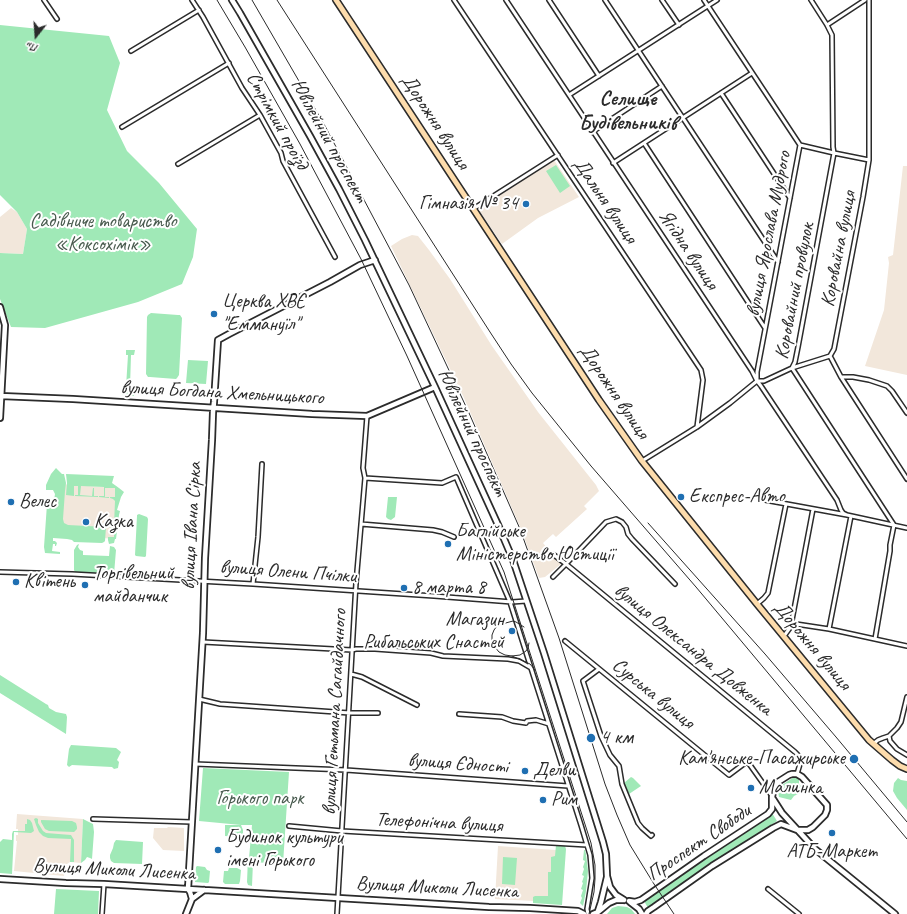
<!DOCTYPE html>
<meta charset="utf-8">
<style>
body{margin:0}
#map{position:relative;width:907px;height:914px;overflow:hidden;background:#fff;font-family:Caveat,sans-serif}
canvas{display:block}
.north{position:absolute;left:16px;top:16px;width:40px;height:40px;-webkit-text-stroke:3px #fff;paint-order:stroke;rotate:197deg;font-size:11px;font-weight:700;line-height:16px;text-align:center;color:#2b2b2b}
.north::after{content:'';display:block;margin:auto;width:14px;height:18px;background:#2b2b2b;clip-path:polygon(50% 0,100% 100%,50% 72%,0 100%)}
</style>
<div id="map">
<canvas width="907" height="914"></canvas>
<div class="north">Пн</div>
</div>
<script>
const g = document.querySelector('canvas').getContext('2d');
g.lineJoin = 'round';
function fillPath(path, color) { g.fillStyle = color; g.fill(path, 'evenodd'); }
const shape = rows => new Path2D(rows.map(r => 'M' + r).join(''));
function trace(path, color, width, dash) { g.strokeStyle = color; g.lineWidth = width; g.lineCap = dash ? 'butt' : 'round'; g.setLineDash(dash || []); g.stroke(path); }
function label(font, color, halo, rows, align = 'center') {
  g.font = font + ' Caveat,sans-serif'; g.lineWidth = 4; g.setLineDash([]); g.textBaseline = 'middle'; g.strokeStyle = halo; g.fillStyle = color; for (const [text, x, y, turn = 0] of rows) {
    g.save(); g.translate(x, y); g.rotate((+turn || 0) * Math.PI / 180); g.textAlign = isNaN(turn) ? turn : align; if (halo) g.strokeText(text, 0, 0); g.fillText(text, 0, 0); g.restore();
  }
}
fillPath(shape([
 [554,160,579,197,538,218,502,244,478,209],
 [903,166,907,166,907,375,865,366,884,310,889,263,888,257,893,255],
 [11,208,17,212,27,229,23,254,0,253,0,217],
 [412,235,418,236,429,250,450,279,492,346,513,376,538,412,596,485,599,491,584,506,587,509,556,537,553,534,543,543,561,564,545,577,539,578,521,529,464,398,391,246,402,239],
 [60,484,116,488,115,539,56,534],
 [17,814,83,819,81,863,70,862,67,864,65,864,64,876,14,871,17,841,16,841,16,835,18,835,18,829,16,829],
 [168,827,184,828,184,851,163,850,153,838,154,828,167,828],
 [498,846,556,850,554,902,495,899]
]), '#f2e7db');
fillPath(shape([
 [0,25,109,36,120,63,107,110,127,151,159,183,197,229,193,257,182,284,138,302,45,328,11,327,0,299,0,253,23,254,27,229,17,212,0,195],
 [556,165,570,186,560,193,546,171],
 [151,313,178,315,180,315,182,318,179,375,177,378,176,379,150,377,148,377,146,374,147,317,148,315],
 [126,350,135,350,134,355,131,355,130,387,134,388,134,396,122,395,122,387,126,387,128,355,126,355],
 [188,360,208,361,206,384,186,383],
 [56,468,62,474,64,474,66,483,65,491,63,519,64,523,68,525,106,527,105,541,104,542,102,543,74,542,72,540,67,539,53,538,53,541,55,541,57,543,56,546,55,546,55,544,53,544,52,551,60,552,60,554,45,553,44,547,47,504,51,500,54,500,55,494,53,490,46,490,46,485,51,474],
 [66,474,114,476,112,483,119,488,124,492,121,497,117,510,120,511,119,515,116,539,115,539,114,543,109,544,108,540,108,537,114,537,114,529,113,528,109,527,110,526,114,525,115,501,113,499,110,498,110,497,115,497,115,488,105,488,105,497,109,497,109,498,99,497,99,496,104,496,104,487,81,486,80,495,92,496,93,488,94,488,94,496,98,496,98,497,75,496,75,495,78,495,78,486,74,486,74,496,66,495,67,483],
 [388,497,397,497,395,517,391,520,388,519,386,517],
 [139,514,147,517,148,519,146,556,145,557,136,556,135,555,137,516,137,515],
 [79,544,78,547,80,550,83,551,83,555,109,556,110,546,114,547,116,550,114,574,113,574,76,573,75,572,74,570,74,550,77,545],
 [0,675,46,704,48,705,49,708,56,712,66,714,67,717,66,734,0,693],
 [71,745,116,748,121,752,117,760,119,762,118,768,114,769,112,767,72,765,69,767,67,765,69,749],
 [203,768,289,772,283,864,253,862,252,886,248,885,247,882,248,858,249,858,252,825,241,825,243,830,243,835,236,835,236,837,225,836,225,825,241,825,199,821],
 [631,777,633,778,641,786,629,794,624,783],
 [794,777,799,778,799,784,806,791,803,794,798,794,794,796,791,800,779,797,778,791,779,787],
 [898,778,901,780,907,781,907,810,897,798,893,791,894,783],
 [772,813,777,821,712,863,648,908,644,901,707,856],
 [36,818,38,819,38,823,43,831,46,833,71,835,74,840,74,862,70,862,71,839,48,838,43,836,39,832,36,825,34,819],
 [27,819,30,820,32,823,34,831,31,833,14,832,12,874,0,873,0,842,3,839,12,840,12,834,13,831,25,831,25,824,27,824],
 [83,819,93,824,94,832,92,859,90,858,87,857,85,860,81,863],
 [41,820,72,821,76,823,77,827,77,829,74,832,49,831,45,829,41,822],
 [116,840,143,842,142,864,114,863,111,861,110,858,110,855,113,848,114,843],
 [556,845,565,846,566,849,562,905,533,903,533,897,535,896,548,896,548,872,551,872,551,857,555,856],
 [584,850,585,850,586,854,588,871,586,891,583,906,580,903,582,898,581,896,583,890,581,889,583,883,582,882,584,876,582,875,584,869,583,867,585,861,583,860],
 [503,857,517,858,515,885,502,884],
 [197,866,205,867,207,870,210,871,209,882,208,883,195,882,196,867],
 [229,868,237,868,241,870,240,881,239,884,225,884,223,882,224,871,228,871],
 [56,889,99,891,98,914,54,914],
 [618,906,627,907,631,909,635,914,607,914,612,908]
]), '#a0e9b7');
const street = shape([
 [44,0,57,19],
 [192,0,203,17,242,88,260,115,281,153,283,161,335,257],
 [454,0,701,370,703,380,697,427],
 [506,0,752,371,757,381,761,386,837,500,841,510,843,513,847,515],
 [549,0,599,76],
 [605,0,778,262],
 [662,0,679,25],
 [704,0,800,145,757,372,757,380],
 [811,0,827,25,832,35,833,147,834,153,798,347,795,362,792,368,894,525,890,545,890,551,875,639],
 [869,0,869,160,863,197,834,349,830,356,841,377,907,479],
 [827,25,865,0],
 [131,51,199,10],
 [721,93,790,198],
 [569,95,717,0],
 [122,127,229,63],
 [592,132,662,86],
 [644,143,765,328],
 [800,145,834,153,869,160],
 [613,163,752,73],
 [178,164,260,115],
 [473,209,558,155],
 [841,377,853,377,869,380,887,386,892,391,907,413],
 [642,461,697,427,730,403,757,381,764,381,792,368,830,356],
 [365,478,442,483,456,477,510,602,581,825,590,855,591,866,592,878,587,909,588,914],
 [765,500,847,515,907,528],
 [361,524,433,530,442,532,454,537],
 [554,555,566,564,795,752,798,755,799,760,800,764,797,774],
 [0,572,72,574,253,584,434,596,512,602,526,601],
 [553,577,566,564,606,522,616,519,622,522,626,527,628,534,632,539,675,584],
 [253,584,258,537,262,464],
 [757,604,764,598,768,593,786,504],
 [792,625,792,620,813,509],
 [792,625,796,624,829,629,907,646],
 [829,629,851,516],
 [784,636,792,625],
 [565,641,729,775,745,763,748,763,750,765,772,796],
 [203,642,352,650,356,649,375,649,431,653,443,656,508,659,519,661,531,668],
 [599,669,583,681,601,736,610,755,619,766,622,784,638,823,642,828,651,836,652,835],
 [351,674,362,677,417,705],
 [199,699,220,704,350,713,378,713],
 [459,714,502,717,513,721,526,723,527,721,536,720,549,724],
 [889,736,897,728,901,722,907,697],
 [889,736,890,741,897,749,907,755],
 [873,744,878,740,883,738,889,736],
 [195,764,346,770,568,786],
 [93,819,192,822],
 [289,826,342,831,587,845],
 [768,889,799,914],
 [102,914,104,884],
 [337,914,356,583,365,478,363,468,367,416]
]);
const secondary = shape([
 [232,0,240,13,310,136,339,189,365,240,435,387,499,527,513,560,544,653,603,842,606,854,607,876,610,887,616,895,624,900],
 [0,307,5,325,0,418],
 [1,396,73,399,312,414,367,416,435,387],
 [773,799,782,813,815,849,895,914],
 [0,879,66,883,104,884,489,907,530,908,578,911,584,914],
 [192,899,190,892,188,889,203,633,205,558,212,440,213,412,214,402,218,340,229,334,330,282,360,265,375,260],
 [629,901,635,902,641,900,704,856,768,814,772,809,772,797,774,787,778,782,789,775,792,774,797,774,802,777,827,805,827,810,825,815,813,827,808,830,797,830,781,824,773,828,712,866,654,907,648,911,646,914],
 [630,902,639,909,642,914],
 [598,911,601,902,607,877],
 [186,914,192,899,204,890],
 [593,914,598,912,609,903,616,900,623,900]
]);
const primary = shape([
 [336,0,599,400,642,461,757,604,869,740,892,760,900,766,907,769]
]);
trace(street, '#2b2b2b', 6);
trace(secondary, '#2b2b2b', 8);
trace(primary, '#2b2b2b', 8);
trace(street, '#fff', 3);
trace(secondary, '#fff', 4.5);
trace(primary, '#fddcac', 5);
trace(shape([
 [217,0,245,47,300,144,361,259,407,356,504,572,591,843,595,865,595,879,594,892,589,914],
 [524,627,516,622,513,621,502,624,497,626,494,630,492,635,492,641,494,646,499,652,505,655,512,656,520,655,526,651,528,648,529,643],
 [512,656,530,664,535,670]
]), '#2b2b2b', 1);
trace(shape([
 [252,0,325,126,409,285,469,413,520,529,559,638,605,784,617,815,630,845,654,884,674,914],
 [277,0,490,332,511,364,532,393,591,466,696,587,907,839],
 [648,523,765,654,836,737,907,822]
]), '#2b2b2b', 1);
for (const [x, y, r, color] of [
 [526,204,4,"#1f6fb2"],
 [214,314,4,"#1f6fb2"],
 [681,497,4,"#1f6fb2"],
 [11,502,4,"#1f6fb2"],
 [86,522,4,"#1f6fb2"],
 [448,544,4,"#1f6fb2"],
 [16,582,4,"#1f6fb2"],
 [85,585,4,"#1f6fb2"],
 [404,588,4,"#1f6fb2"],
 [512,631,4,"#1f6fb2"],
 [591,738,5,"#1f6fb2"],
 [854,759,5,"#1f6fb2"],
 [525,771,4,"#1f6fb2"],
 [751,788,4,"#1f6fb2"],
 [543,800,4,"#1f6fb2"],
 [832,833,4,"#1f6fb2"],
 [218,850,4,"#1f6fb2"]
]) { const dot = new Path2D(); dot.arc(x, y, r, 0, 2 * Math.PI); g.fillStyle = color; g.fill(dot); trace(dot, '#fff', 1.5); }
label('20px', '#2b2b2b', '#fff', [
 ["Стрімкий проїзд",277,121,61],
 ["Дорожня вулиця",435,122,57],
 ["Ювілейний проспект",329,141,61],
 ["Дальня вулиця",605,201,56],
 ["вулиця Ярослава Мудрого",769,234,-79],
 ["Коровайна вулиця",839,249,-79],
 ["Ягідна вулиця",688,250,56],
 ["Коровайний провулок",795,291,-79],
 ["Дорожня вулиця",614,392,56],
 ["вулиця Богдана Хмельницького",222,393,3],
 ["Ювілейний проспект",472,433,65],
 ["вулиця Івана Сірка",192,526,-87],
 ["вулиця Олени Пчілки",288,572,4],
 ["Дорожня вулиця",812,646,50],
 ["вулиця Олександра Довженка",693,650,39],
 ["Сурська вулиця",653,694,39],
 ["вулиця Гетьмана Сагайдачного",335,712,-87],
 ["вулиця Єдності",458,764,4],
 ["Телефонічна вулиця",439,823,3],
 ["Проспект Свободи",699,843,-34],
 ["Вулиця Миколи Лисенка",114,870,3],
 ["Вулиця Миколи Лисенка",437,888,3]
]);
label('20px', '#2b2b2b', '#fff', [
 ["Гімназія № 34",518,204,"right"],
 ["Церква ХВЄ",222,302],
 ["\"Еммануїл\"",222,325],
 ["Експрес-Авто",689,497],
 ["Велес",19,502],
 ["Казка",94,522],
 ["Баглійське",456,532],
 ["Міністерство Юстиції",456,555],
 ["Торгівельний",93,574],
 ["майданчик",93,597],
 ["Квітень",24,582],
 ["8 марта 8",412,588],
 ["Магазин",504,620,"right"],
 ["Рибальських Снастей",504,643,"right"],
 ["4 км",600,738],
 ["Кам'янське-Пасажирське",845,759,"right"],
 ["Делви",533,771],
 ["Малинка",759,788],
 ["Рим",551,800],
 ["Будинок культури",226,838],
 ["імені Горького",226,861],
 ["АТБ-Маркет",832,852,"center"]
], 'left');
label('20px', '#485a4e', '#fff', [
 ["Садівниче товариство",103,222],
 ["«Коксохімік»",103,245],
 ["Горького парк",260,799]
]);
label('bold 21px', '#2b2b2b', '#fff', [
 ["Селище",628,99],
 ["Будівельників",628,123]
]);
</script>
